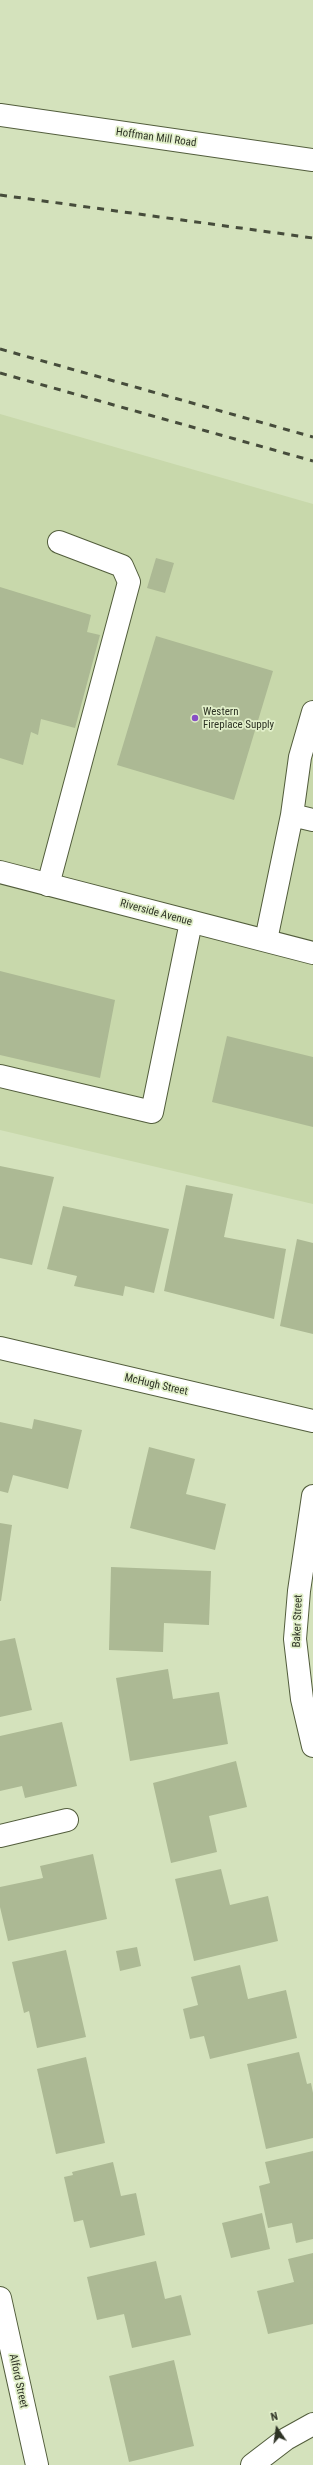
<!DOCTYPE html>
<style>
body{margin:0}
#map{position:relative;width:313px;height:2465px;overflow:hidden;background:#d4e2bc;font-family:"Roboto Condensed",sans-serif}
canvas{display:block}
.north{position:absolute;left:257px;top:2409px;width:40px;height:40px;-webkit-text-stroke:3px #e1efc9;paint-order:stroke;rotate:347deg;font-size:11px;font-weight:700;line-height:16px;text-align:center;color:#2e3325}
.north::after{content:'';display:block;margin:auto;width:14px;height:18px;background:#2e3325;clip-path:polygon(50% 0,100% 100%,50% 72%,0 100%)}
</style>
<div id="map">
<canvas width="313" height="2465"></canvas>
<div class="north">N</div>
</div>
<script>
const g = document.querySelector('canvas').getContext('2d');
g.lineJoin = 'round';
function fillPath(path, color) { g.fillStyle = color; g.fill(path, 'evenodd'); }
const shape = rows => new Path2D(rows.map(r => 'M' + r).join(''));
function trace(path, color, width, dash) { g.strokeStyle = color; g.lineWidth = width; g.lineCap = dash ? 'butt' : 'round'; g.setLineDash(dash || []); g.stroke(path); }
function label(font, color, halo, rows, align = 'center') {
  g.font = font + ' "Roboto Condensed",sans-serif'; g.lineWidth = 3.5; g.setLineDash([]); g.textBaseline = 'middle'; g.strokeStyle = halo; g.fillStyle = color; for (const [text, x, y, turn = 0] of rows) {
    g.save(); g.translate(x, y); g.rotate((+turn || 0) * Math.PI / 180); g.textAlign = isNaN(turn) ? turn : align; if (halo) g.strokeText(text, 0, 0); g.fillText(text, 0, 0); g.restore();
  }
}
fillPath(shape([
 [0,414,313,504,313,1204,0,1130]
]), '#c8d8ab');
fillPath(shape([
 [156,558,174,563,165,593,147,588],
 [0,587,91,615,87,632,100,635,75,728,41,719,38,735,31,732,23,765,0,758],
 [156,636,273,671,234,800,117,765],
 [0,971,115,1000,100,1078,0,1055],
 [227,1036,313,1057,313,1127,212,1102],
 [0,1166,54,1177,32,1265,0,1258],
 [186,1185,233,1194,224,1237,286,1249,274,1319,164,1291],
 [63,1206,169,1229,154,1293,125,1286,123,1296,74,1286,77,1276,47,1269],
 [297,1239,313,1243,313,1334,280,1326],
 [34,1419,82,1430,68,1489,13,1475,8,1493,0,1491,0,1422,32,1429],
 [149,1447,195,1459,186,1494,226,1504,215,1550,130,1528],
 [0,1523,12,1525,1,1601,0,1601],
 [111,1567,211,1571,209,1625,164,1623,163,1652,109,1650],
 [15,1638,32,1710,0,1717,0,1641],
 [168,1669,173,1699,219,1692,228,1744,130,1761,116,1678],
 [62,1722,77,1786,25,1798,22,1786,0,1791,0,1736],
 [236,1761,247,1807,209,1816,217,1852,171,1863,153,1783],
 [93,1854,107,1919,8,1941,0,1907,0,1887,43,1878,40,1866],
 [221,1869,230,1905,268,1896,278,1941,194,1961,175,1879],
 [137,1947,141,1966,120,1971,116,1951],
 [66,1950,86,2037,37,2048,29,2011,24,2013,12,1962],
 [240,1965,248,1999,286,1990,297,2038,210,2059,204,2036,190,2039,183,2009,198,2005,191,1977],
 [299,2052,307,2084,311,2083,313,2093,313,2138,266,2149,247,2064],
 [86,2057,105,2143,56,2154,37,2069],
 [313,2151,313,2239,296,2243,292,2223,268,2228,259,2186,270,2183,265,2162],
 [113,2162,121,2196,136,2193,145,2235,90,2248,83,2220,74,2222,64,2177,73,2175,72,2172],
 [262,2213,270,2249,231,2258,222,2223],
 [313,2253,313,2324,268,2334,257,2291,294,2282,288,2259],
 [156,2261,165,2299,181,2295,191,2335,132,2348,124,2314,97,2320,87,2277],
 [174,2360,194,2446,129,2462,109,2376]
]), '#acb994');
const minor = shape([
 [0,115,313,160],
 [292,815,300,757,313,712],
 [48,885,129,582,122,566,59,542],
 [266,940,292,815,313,820],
 [0,1076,152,1112,191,922],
 [0,1348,313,1421],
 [313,1496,299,1591,295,1639,302,1699,313,1746],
 [0,1836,67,1820],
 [0,2298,37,2465],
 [252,2465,286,2439,313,2424]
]);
const major = shape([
 [0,872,313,953]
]);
trace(minor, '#525d3c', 24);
trace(major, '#525d3c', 24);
trace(minor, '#fff', 22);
trace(major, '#fff', 22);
trace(shape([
 [0,195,313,238],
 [0,349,313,437],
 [0,373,313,461]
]), '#464c3b', 3, [7, 7]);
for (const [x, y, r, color] of [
 [195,718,4,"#884fc5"]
]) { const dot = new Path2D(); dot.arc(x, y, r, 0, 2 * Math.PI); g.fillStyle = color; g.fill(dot); trace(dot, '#e1efc9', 1.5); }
label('11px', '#2e3325', '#e1efc9', [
 ["Hoffman Mill Road",156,138,8],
 ["Riverside Avenue",156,913,15],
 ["McHugh Street",156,1385,13],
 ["Baker Street",298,1621,-88],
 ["Alford Street",18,2381,78]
]);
label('11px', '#2e3325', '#e1efc9', [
 ["Western",203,712],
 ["Fireplace Supply",203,725]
], 'left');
</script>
